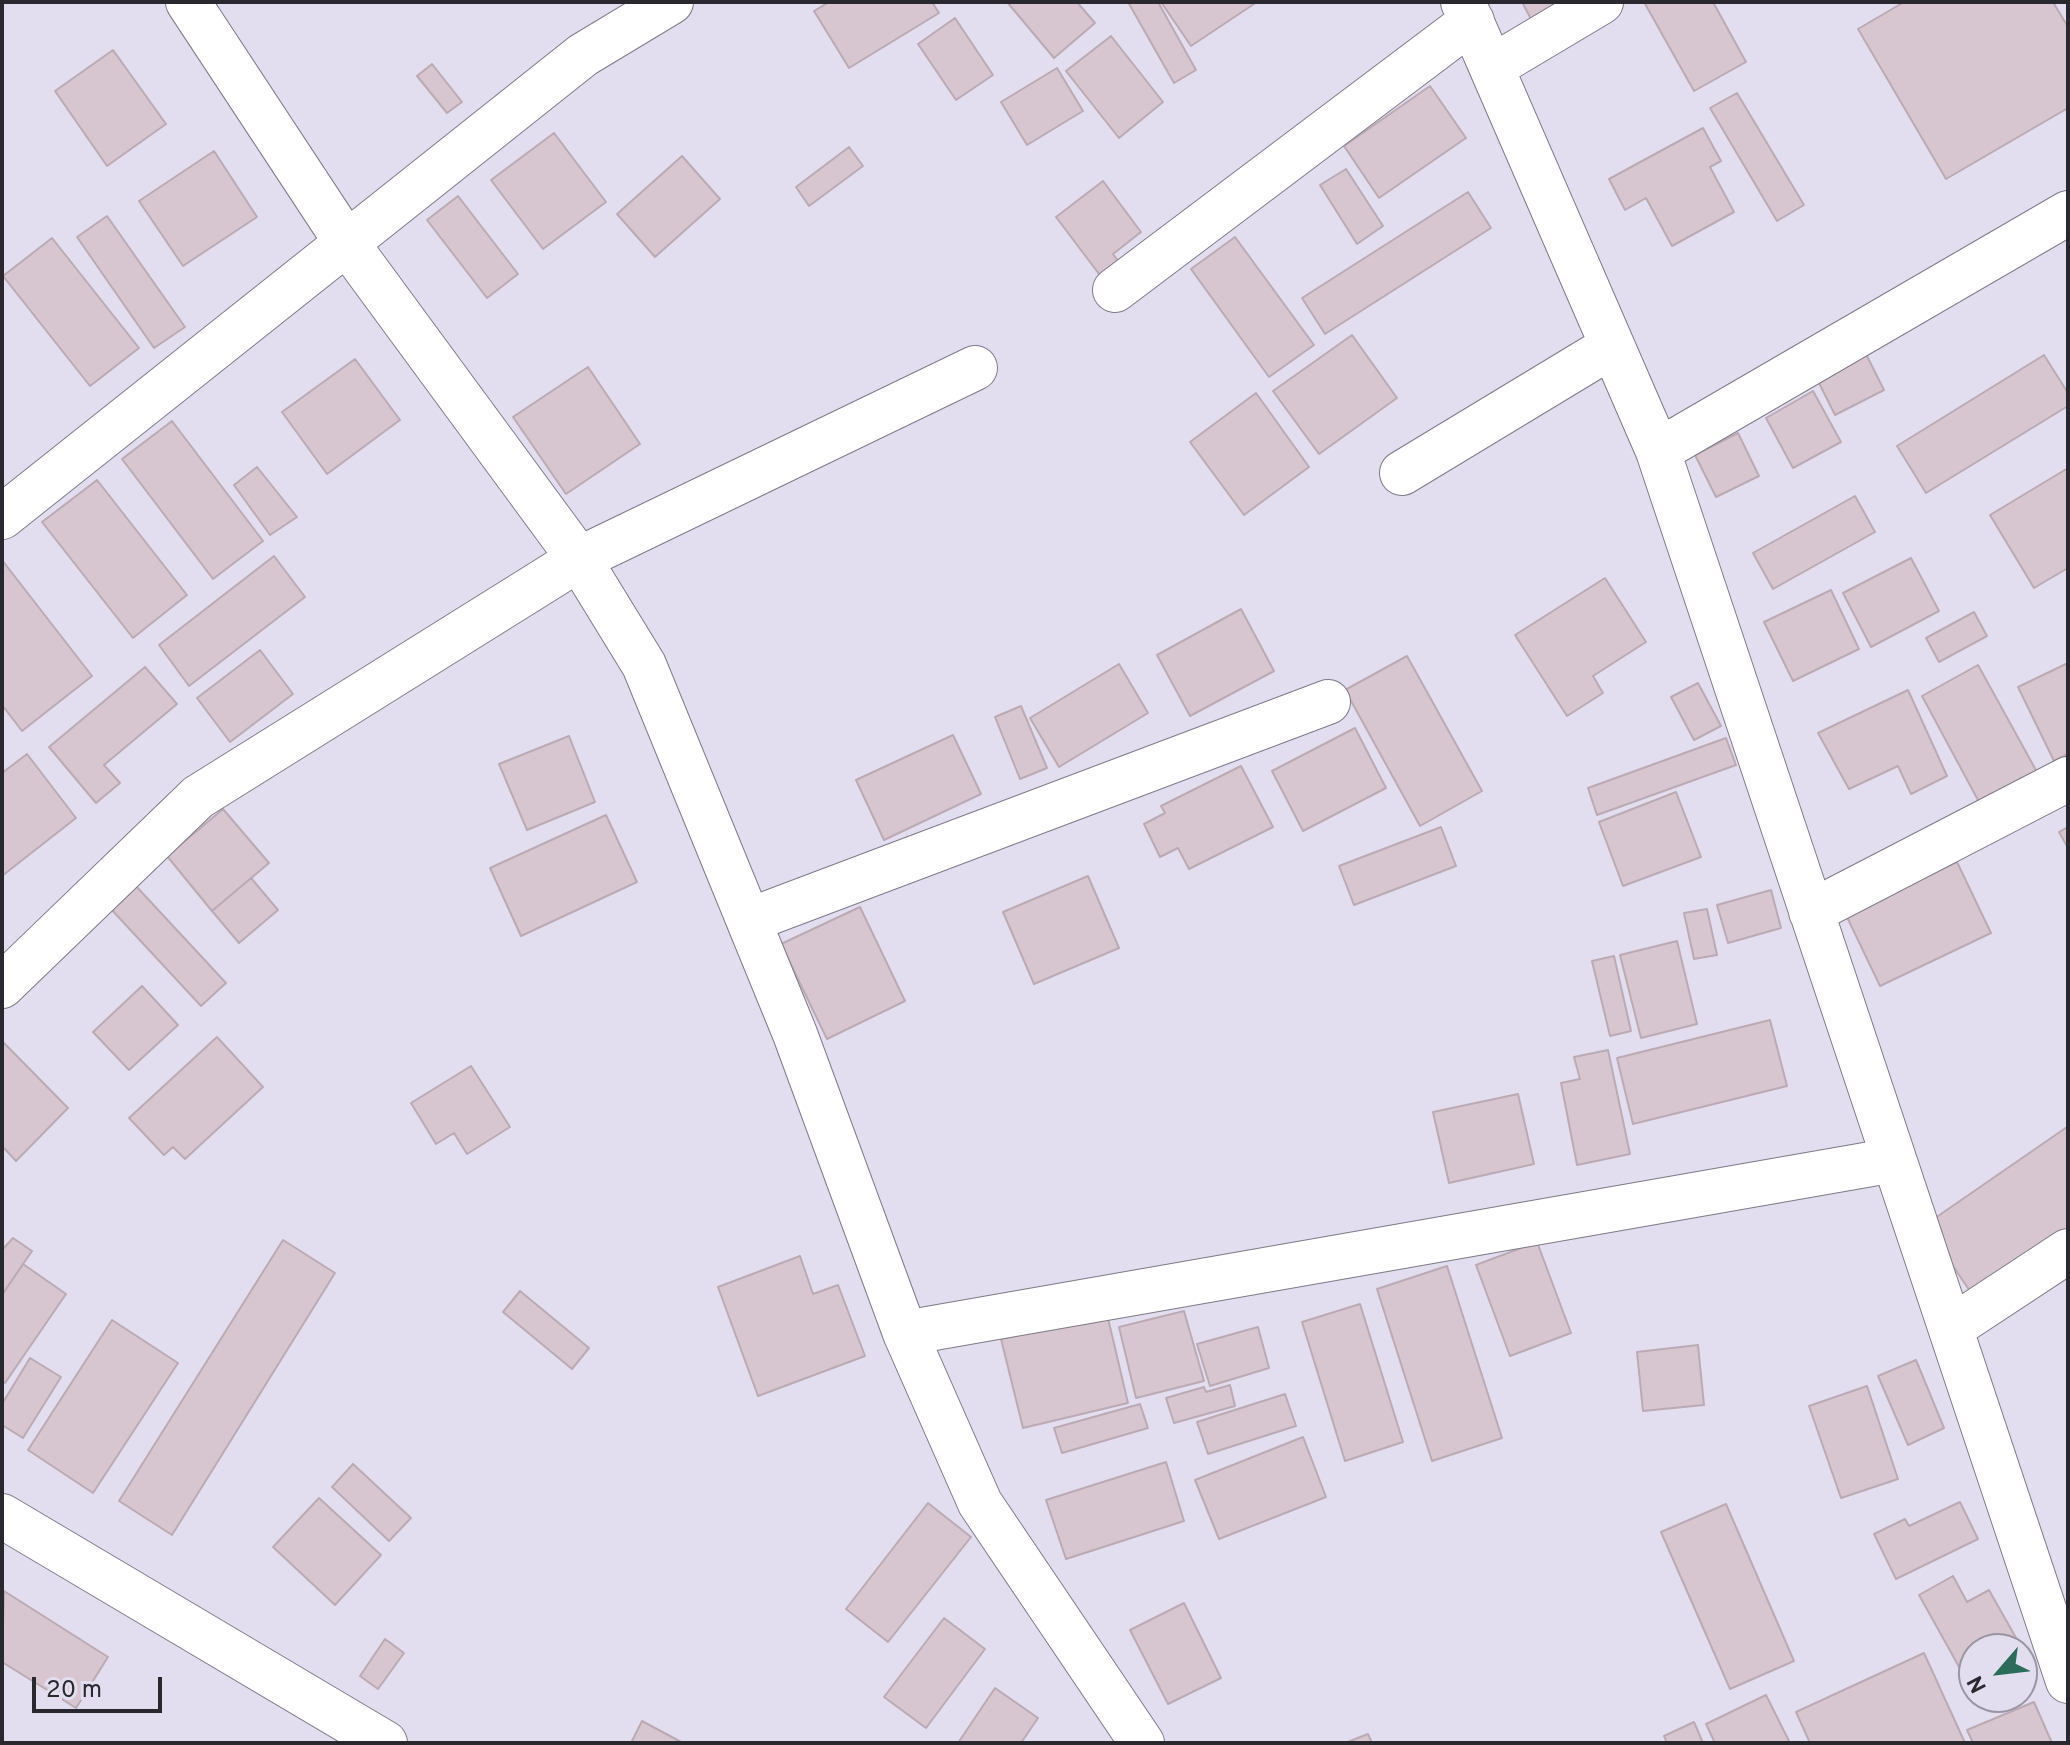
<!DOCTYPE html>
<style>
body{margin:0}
#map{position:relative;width:2070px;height:1745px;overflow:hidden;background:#e3deef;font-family:Overpass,sans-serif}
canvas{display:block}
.frame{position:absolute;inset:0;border:4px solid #2a282f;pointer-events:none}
.north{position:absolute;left:1958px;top:1633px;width:80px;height:80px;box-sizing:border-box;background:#e3deef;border:2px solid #9995a2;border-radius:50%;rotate:242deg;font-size:22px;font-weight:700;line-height:32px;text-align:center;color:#2a282f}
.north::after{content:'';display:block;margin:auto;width:28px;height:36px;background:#2c6c5a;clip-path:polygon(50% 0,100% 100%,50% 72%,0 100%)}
.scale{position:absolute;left:32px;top:1677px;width:130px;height:36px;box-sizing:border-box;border:4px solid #2a282f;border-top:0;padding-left:10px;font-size:24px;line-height:28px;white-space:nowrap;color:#2a282f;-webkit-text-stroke:6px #e3deef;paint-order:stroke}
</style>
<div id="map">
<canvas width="2070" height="1745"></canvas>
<div class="frame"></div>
<div class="north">N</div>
<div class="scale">20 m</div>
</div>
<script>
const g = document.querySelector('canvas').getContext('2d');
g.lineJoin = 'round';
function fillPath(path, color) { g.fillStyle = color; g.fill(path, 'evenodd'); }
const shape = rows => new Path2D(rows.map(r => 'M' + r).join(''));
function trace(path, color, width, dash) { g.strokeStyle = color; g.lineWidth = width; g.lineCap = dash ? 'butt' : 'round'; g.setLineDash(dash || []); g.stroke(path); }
const building = shape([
 [829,2,932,2,939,13,849,68,814,11,829,2],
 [1007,2,1077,2,1095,23,1054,58,1007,2],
 [1128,2,1158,2,1196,70,1174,83,1128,2],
 [1161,2,1257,2,1191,46,1161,2],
 [1522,2,1568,2,1532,21,1522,2],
 [1644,2,1713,2,1746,62,1694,91,1644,2],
 [1904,2,2053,2,2068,27,2068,108,1946,179,1858,29,1904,2],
 [955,18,993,75,956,100,918,44,955,18],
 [1111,36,1163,102,1119,138,1066,71,1111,36],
 [113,50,166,124,107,166,55,91,113,50],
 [432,64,462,102,447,113,417,76,432,64],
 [1057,68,1083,111,1027,145,1001,102,1057,68],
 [1430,86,1466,138,1379,198,1344,146,1430,86],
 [1737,93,1804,205,1777,221,1710,108,1737,93],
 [1703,128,1721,161,1710,167,1734,212,1672,246,1646,198,1625,210,1609,179,1703,128],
 [554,133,606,202,543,249,491,180,554,133],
 [849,147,863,166,809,206,796,187,849,147],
 [214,151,257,217,183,266,139,201,214,151],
 [682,156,720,199,655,257,617,214,682,156],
 [1346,169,1383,226,1357,244,1320,185,1346,169],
 [1103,181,1141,232,1113,254,1120,264,1102,278,1056,217,1103,181],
 [1468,192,1491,228,1325,334,1302,298,1468,192],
 [458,196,518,274,487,298,427,220,458,196],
 [107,216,185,327,154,348,77,237,107,216],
 [1235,237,1314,345,1269,377,1191,269,1235,237],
 [52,238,139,348,90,386,3,276,52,238],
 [1352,335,1397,398,1319,454,1273,391,1352,335],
 [1864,350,1884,390,1835,415,1815,375,1864,350],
 [2044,355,2068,393,2068,406,1926,493,1897,446,2044,355],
 [355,359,400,420,327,474,282,412,355,359],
 [588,367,640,444,566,494,513,417,588,367],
 [1813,391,1841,442,1793,468,1766,418,1813,391],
 [1256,393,1309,467,1244,515,1190,442,1256,393],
 [172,421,263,541,213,579,122,459,172,421],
 [1738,433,1759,476,1716,497,1695,455,1738,433],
 [257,467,297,517,270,535,234,485,257,467],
 [2068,468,2068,568,2034,588,1990,515,2068,468],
 [97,480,187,595,133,638,42,522,97,480],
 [1855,496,1875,532,1773,589,1753,553,1855,496],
 [274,556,305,597,189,686,159,645,274,556],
 [1911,558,1939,611,1871,647,1843,593,1911,558],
 [2,560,92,676,22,731,2,705,2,560],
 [1605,578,1646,642,1593,676,1603,693,1567,716,1515,635,1605,578],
 [1831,590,1859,649,1793,681,1764,622,1831,590],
 [1241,609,1274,671,1190,716,1157,655,1241,609],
 [1974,612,1987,636,1939,662,1926,638,1974,612],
 [260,650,293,694,230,742,197,698,260,650],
 [1407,656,1482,791,1420,826,1345,690,1407,656],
 [2068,663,2068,754,2054,761,2018,687,2068,663],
 [1119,664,1148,713,1059,767,1030,718,1119,664],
 [1978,665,2037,772,1979,802,1922,696,1978,665],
 [145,667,177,704,104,765,120,783,96,803,49,747,145,667],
 [1698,683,1721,726,1694,740,1671,697,1698,683],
 [1908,690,1947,776,1911,794,1898,766,1849,789,1818,733,1908,690],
 [1021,706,1047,768,1020,779,995,717,1021,706],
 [1355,728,1386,788,1303,831,1272,771,1355,728],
 [953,735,981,794,884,840,856,780,953,735],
 [569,736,595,802,527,830,499,764,569,736],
 [1726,738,1736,765,1597,815,1588,788,1726,738],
 [27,754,76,818,2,876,2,773,27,754],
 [1241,766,1273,827,1189,869,1178,848,1160,857,1144,824,1165,813,1161,806,1241,766],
 [1676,792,1701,857,1623,886,1599,822,1676,792],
 [223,809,269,863,212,911,167,856,223,809],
 [606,815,637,882,521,936,490,868,606,815],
 [1441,827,1456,866,1354,905,1339,866,1441,827],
 [2068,827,2068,848,2059,832,2068,827],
 [1957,862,1991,933,1880,986,1846,915,1957,862],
 [1088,876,1119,948,1034,984,1003,912,1088,876],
 [251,878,278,910,239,943,212,911,251,878],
 [135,885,226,983,201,1006,110,908,135,885],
 [1771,890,1781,928,1728,943,1717,905,1771,890],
 [860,907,905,1001,827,1039,781,944,860,907],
 [1707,909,1717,955,1694,959,1684,913,1707,909],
 [1677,941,1697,1024,1641,1038,1620,955,1677,941],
 [1614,956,1631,1031,1610,1036,1592,961,1614,956],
 [142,986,178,1025,129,1070,93,1032,142,986],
 [1770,1020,1787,1086,1633,1124,1617,1058,1770,1020],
 [217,1037,263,1087,185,1159,173,1147,164,1155,129,1118,217,1037],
 [3,1042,68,1108,16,1161,2,1146,3,1042],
 [1608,1050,1630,1154,1577,1165,1561,1083,1580,1079,1574,1057,1608,1050],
 [471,1066,510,1127,467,1154,454,1133,436,1144,411,1103,471,1066],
 [1518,1094,1534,1164,1449,1183,1433,1112,1518,1094],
 [2067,1127,2068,1232,1974,1297,1925,1225,2067,1127],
 [13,1238,32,1251,2,1295,2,1250,13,1238],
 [283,1240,335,1273,172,1535,119,1501,283,1240],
 [1537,1242,1571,1333,1510,1356,1476,1265,1537,1242],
 [800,1256,813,1294,838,1285,865,1356,758,1396,718,1287,800,1256],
 [23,1264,66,1294,5,1383,2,1381,2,1295,23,1264],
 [1447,1266,1502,1438,1432,1461,1377,1289,1447,1266],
 [520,1291,589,1348,572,1369,503,1312,520,1291],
 [1360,1304,1403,1442,1345,1461,1302,1322,1360,1304],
 [1184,1311,1204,1381,1136,1398,1119,1327,1184,1311],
 [1107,1314,1128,1403,1023,1428,1001,1339,1107,1314],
 [112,1320,178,1363,93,1493,28,1450,112,1320],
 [1258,1327,1269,1368,1210,1386,1197,1344,1258,1327],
 [1698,1345,1704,1405,1643,1411,1637,1352,1698,1345],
 [30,1358,61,1377,23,1438,2,1425,2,1404,30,1358],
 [1916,1360,1944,1428,1908,1445,1878,1376,1916,1360],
 [1230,1385,1235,1406,1174,1423,1166,1398,1204,1387,1206,1392,1230,1385],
 [1867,1386,1898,1479,1841,1498,1809,1406,1867,1386],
 [1285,1394,1296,1426,1208,1454,1197,1422,1285,1394],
 [1140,1404,1148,1428,1062,1453,1054,1428,1140,1404],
 [1303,1437,1326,1497,1219,1539,1195,1480,1303,1437],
 [1166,1462,1184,1521,1066,1559,1046,1500,1166,1462],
 [353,1464,411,1518,389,1541,332,1487,353,1464],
 [319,1498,381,1555,335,1605,273,1547,319,1498],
 [1960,1502,1978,1539,1896,1579,1874,1534,1905,1519,1909,1526,1960,1502],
 [928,1503,971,1537,888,1642,846,1609,928,1503],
 [1726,1504,1794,1661,1730,1689,1661,1532,1726,1504],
 [1953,1576,1967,1602,1989,1590,2024,1652,1974,1649,1974,1680,1968,1683,1919,1595,1953,1576],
 [4,1591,108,1657,76,1708,2,1662,4,1591],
 [1184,1603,1221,1678,1168,1704,1130,1630,1184,1603],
 [944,1618,985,1649,926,1728,884,1697,944,1618],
 [385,1639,404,1653,378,1689,360,1676,385,1639],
 [1924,1653,1965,1743,1810,1743,1796,1712,1924,1653],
 [995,1688,1038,1718,1021,1743,958,1743,995,1688],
 [1766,1695,1790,1743,1715,1743,1706,1724,1766,1695],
 [2034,1702,2052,1743,1973,1743,1967,1730,2034,1702],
 [642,1721,683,1743,631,1743,642,1721],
 [1694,1722,1703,1743,1667,1743,1664,1736,1694,1722],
 [1368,1734,1372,1743,1345,1743,1368,1734]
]);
fillPath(building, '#d7c6cf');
trace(building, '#bbaab4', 2);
const minor = shape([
 [188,2,346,242,579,559,644,665,795,1034,905,1333,980,1503,1142,1743],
 [1463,2,1658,451,2068,1681],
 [1492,67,1601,2],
 [1115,290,1472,21],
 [1658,451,2068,213],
 [1402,473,1612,346],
 [2,517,583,55,671,2],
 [1811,912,2068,779],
 [750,920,1328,702],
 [2,986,198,797,579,559,975,368],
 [1951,1328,2068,1251],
 [905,1333,1894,1160],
 [2,1516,385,1743]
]);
trace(minor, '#7e7a88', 46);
trace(minor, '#fff', 44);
</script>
